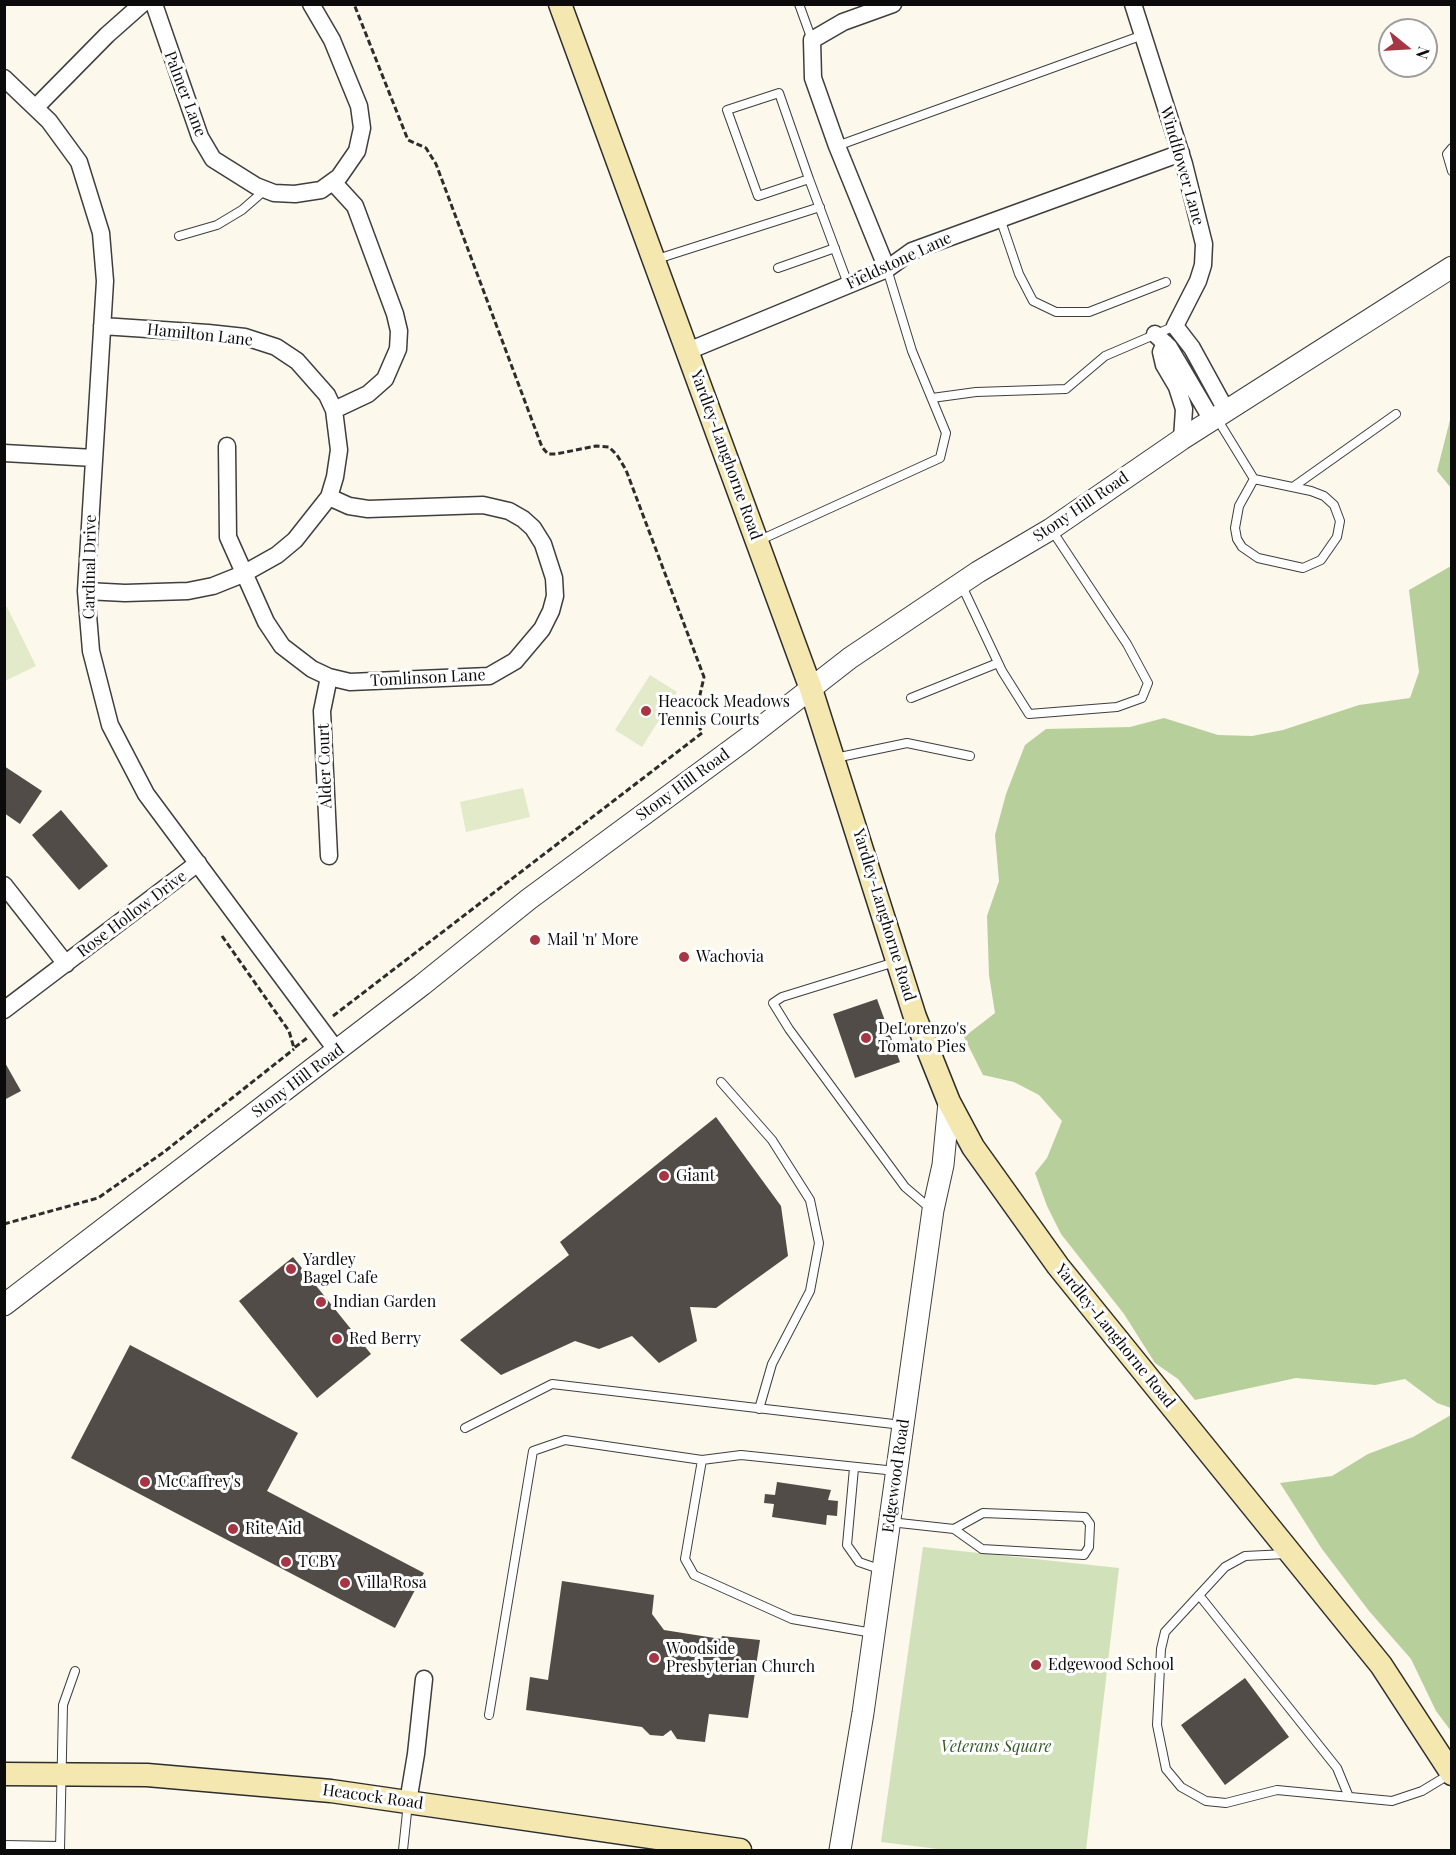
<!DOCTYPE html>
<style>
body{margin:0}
#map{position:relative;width:1456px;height:1855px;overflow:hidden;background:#fcf8eb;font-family:"Playfair Display",serif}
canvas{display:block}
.frame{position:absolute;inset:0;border:6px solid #0b0b0b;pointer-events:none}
.north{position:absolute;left:1378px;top:18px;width:60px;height:60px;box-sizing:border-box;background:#fff;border:2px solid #9d9d9d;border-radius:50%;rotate:108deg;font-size:16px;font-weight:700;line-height:24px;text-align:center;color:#0b0b0b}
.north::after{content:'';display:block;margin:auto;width:21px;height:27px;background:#a73644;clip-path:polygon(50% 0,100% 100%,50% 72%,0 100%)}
</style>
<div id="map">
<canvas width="1456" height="1855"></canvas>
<div class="frame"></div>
<div class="north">N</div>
</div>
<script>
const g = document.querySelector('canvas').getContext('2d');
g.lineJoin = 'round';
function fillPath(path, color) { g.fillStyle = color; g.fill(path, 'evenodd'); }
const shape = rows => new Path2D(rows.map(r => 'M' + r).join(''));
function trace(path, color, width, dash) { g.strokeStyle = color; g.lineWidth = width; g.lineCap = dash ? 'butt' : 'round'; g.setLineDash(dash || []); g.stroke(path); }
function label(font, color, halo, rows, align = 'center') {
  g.font = font + ' "Playfair Display",serif'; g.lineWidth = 6; g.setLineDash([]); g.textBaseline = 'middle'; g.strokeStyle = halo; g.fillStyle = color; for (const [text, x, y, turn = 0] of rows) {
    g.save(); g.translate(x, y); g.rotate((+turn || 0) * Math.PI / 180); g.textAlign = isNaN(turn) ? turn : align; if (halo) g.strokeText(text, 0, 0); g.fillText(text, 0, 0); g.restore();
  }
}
fillPath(shape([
 [923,1547,1119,1568,1086,1850,946,1850,881,1842]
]), '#d1e2ba');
fillPath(shape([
 [1451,416,1451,488,1437,471],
 [1451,566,1451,1408,1437,1403,1405,1379,1375,1385,1296,1378,1195,1400,1178,1379,1155,1363,1124,1314,1061,1234,1047,1206,1035,1173,1047,1158,1062,1121,1039,1095,1014,1082,983,1075,964,1037,995,1013,989,975,987,916,999,881,995,835,1006,794,1025,745,1046,729,1130,727,1164,718,1218,735,1252,736,1283,730,1359,705,1410,698,1419,672,1409,590],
 [1451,1415,1451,1731,1436,1711,1411,1659,1369,1611,1322,1549,1280,1483,1332,1476,1368,1454,1413,1437]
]), '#b7d09b');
fillPath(shape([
 [7,607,36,666,5,681,4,608],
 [650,675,677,692,642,747,615,730],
 [523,788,530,817,466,832,460,802]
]), '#e2eaca');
fillPath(shape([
 [4,766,42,791,20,824,4,813],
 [61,810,108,866,79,890,32,835],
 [877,999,900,1062,855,1078,833,1014],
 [4,1061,21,1091,4,1100],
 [716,1117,781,1206,788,1256,716,1308,690,1307,697,1341,659,1363,632,1336,599,1349,575,1341,501,1375,460,1340,569,1255,560,1242],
 [293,1257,371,1354,317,1398,239,1301],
 [130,1345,298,1433,267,1491,424,1573,395,1628,71,1458],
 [777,1482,831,1490,828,1500,838,1501,837,1516,827,1515,826,1525,772,1517,774,1504,764,1503,765,1494,775,1495],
 [562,1581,654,1595,652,1614,664,1630,721,1639,722,1636,760,1640,748,1718,709,1714,705,1742,677,1739,671,1730,663,1736,650,1735,642,1727,526,1710,530,1677,548,1680],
 [1245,1678,1289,1737,1225,1785,1181,1725]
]), '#524c49');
const service = shape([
 [799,4,812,40],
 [837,146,1143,35],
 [1452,148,1447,154,1452,171],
 [809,179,779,93,727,110,758,196,809,179,848,284],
 [1000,218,1019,274,1033,301,1056,312,1089,312,1166,282],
 [179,236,217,225,242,210,265,190],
 [654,260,820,207],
 [778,268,835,248],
 [932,398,976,392,1066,389,1105,356,1175,326],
 [1216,417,1254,479,1311,491,1324,496,1334,505,1340,521,1337,537,1321,560,1303,568,1258,558,1242,547,1237,539,1235,528,1239,506,1254,479],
 [1293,487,1396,414],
 [758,541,940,458,946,433,912,351,887,269],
 [961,584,1002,671,1029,714,1117,707,1142,698,1148,683,1127,644,1051,529],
 [911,698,998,663],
 [835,758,907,743,970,756],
 [895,962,782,997,773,1003,789,1029,905,1187,932,1210],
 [721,1082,772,1140,810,1200,819,1243,810,1291,772,1364,759,1409],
 [465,1428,552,1384,902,1425],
 [702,1460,741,1455,896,1471],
 [854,1468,847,1545,859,1562,882,1570],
 [890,1522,954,1529,983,1513,1085,1517,1090,1524,1089,1547,1084,1555,982,1549,954,1529],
 [1286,1554,1245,1556,1225,1567,1165,1632,1161,1649,1157,1725,1166,1769,1181,1787,1206,1801,1226,1803,1277,1790,1392,1801,1422,1791,1450,1774],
 [1199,1595,1337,1768,1349,1797],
 [489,1715,533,1451,565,1440,702,1460,685,1559,694,1575,792,1619,873,1633],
 [4,1845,60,1846],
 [60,1850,63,1705,75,1671],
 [403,1850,408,1803]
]);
const minor = shape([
 [154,4,200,137,213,159,256,186,274,193,295,194,321,190,339,177,357,151,362,128,359,106,332,40,311,4],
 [1133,4,1184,164,1204,244,1203,265,1198,281,1175,326,1192,348,1226,410],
 [4,78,49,121,79,162,101,233,105,281,86,591,91,651,110,725,146,794,337,1051],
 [36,107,107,35,142,4],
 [333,182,355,206,395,314,399,331,398,349,385,379,368,394,334,410],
 [887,269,837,146,813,78,812,40,843,22,893,4],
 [1155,334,1169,347,1212,420],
 [1165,343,1161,352,1164,365,1177,387,1184,409,1182,439],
 [688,351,887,269,912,251,1181,153],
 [227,446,228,537,266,622,282,646,312,669,329,677,350,682,489,676,515,661,542,629,551,611,555,596,554,578,543,544,533,528,523,519,509,511,483,505,368,509,349,506,329,497],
 [4,453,94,458],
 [86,591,125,593,188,591,213,586,243,574,277,555,295,540,329,497,335,477,339,450,334,410,327,395,297,361,276,347,245,337,208,333,102,326],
 [329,856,322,711,329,677],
 [4,885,66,964],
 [4,1010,198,863],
 [408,1802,416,1754,424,1679]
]);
const tertiary = shape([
 [4,1305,422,985,529,899,746,739,850,658,978,572,1051,529,1182,439,1452,267],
 [840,1850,863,1713,933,1210,943,1165,949,1102]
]);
const secondary = shape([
 [560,4,811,689,915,1017,949,1102,973,1147,1058,1266,1381,1665,1452,1774],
 [4,1774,147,1775,331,1791,740,1850]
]);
trace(service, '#3e3e3e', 10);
trace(minor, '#3e3e3e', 19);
trace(tertiary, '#3e3e3e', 23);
trace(secondary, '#2d2d2d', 25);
trace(shape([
 [222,936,289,1031,294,1048,307,1038],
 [333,1016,702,733,695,717,704,677,626,470,617,455,609,447,596,446,556,454,548,454,542,447,436,164,426,148,408,140,354,4],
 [4,1224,98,1198,164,1152,294,1049]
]), '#2d2d2d', 3, [6, 3]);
trace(service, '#fff', 8);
trace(minor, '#fff', 16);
trace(tertiary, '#fff', 21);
trace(secondary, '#f4e7af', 22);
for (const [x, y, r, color] of [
 [646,711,6,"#a73644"],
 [535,940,6,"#a73644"],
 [684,957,6,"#a73644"],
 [866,1038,6,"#a73644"],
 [664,1176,6,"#a73644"],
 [291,1269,6,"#a73644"],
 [321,1302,6,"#a73644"],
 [337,1339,6,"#a73644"],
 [145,1482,6,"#a73644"],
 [233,1529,6,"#a73644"],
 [286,1562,6,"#a73644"],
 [345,1583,6,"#a73644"],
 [654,1658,6,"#a73644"],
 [1036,1665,6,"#a73644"]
]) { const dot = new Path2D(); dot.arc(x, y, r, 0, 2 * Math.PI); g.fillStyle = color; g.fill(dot); trace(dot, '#fff', 2); }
label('16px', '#0b0b0b', '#fff', [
 ["Palmer Lane",185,94,69],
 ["Windflower Lane",1182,166,74],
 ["Fieldstone Lane",899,261,-25],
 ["Hamilton Lane",200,335,6],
 ["Yardley-Langhorne Road",726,455,70],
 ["Stony Hill Road",1081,507,-34],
 ["Cardinal Drive",90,567,-89],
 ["Tomlinson Lane",428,678,-3],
 ["Alder Court",325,766,-92],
 ["Stony Hill Road",683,785,-36],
 ["Rose Hollow Drive",132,914,-37],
 ["Yardley-Langhorne Road",884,915,73],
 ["Stony Hill Road",298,1081,-37],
 ["Yardley-Langhorne Road",1115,1336,51],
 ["Edgewood Road",896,1476,-82],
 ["Heacock Road",373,1797,8]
]);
label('16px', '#0b0b0b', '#fff', [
 ["Heacock Meadows",658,702],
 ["Tennis Courts",658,720],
 ["Mail 'n' More",547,940],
 ["Wachovia",696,957],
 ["DeLorenzo's",878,1029],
 ["Tomato Pies",878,1047],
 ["Giant",676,1176],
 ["Yardley",303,1260],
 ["Bagel Cafe",303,1278],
 ["Indian Garden",333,1302],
 ["Red Berry",349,1339],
 ["McCaffrey's",157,1482],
 ["Rite Aid",245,1529],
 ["TCBY",298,1562],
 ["Villa Rosa",357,1583],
 ["Woodside",666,1649],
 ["Presbyterian Church",666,1667],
 ["Edgewood School",1048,1665]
], 'left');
label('italic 16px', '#335925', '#fff', [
 ["Veterans Square",996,1747]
]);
</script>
